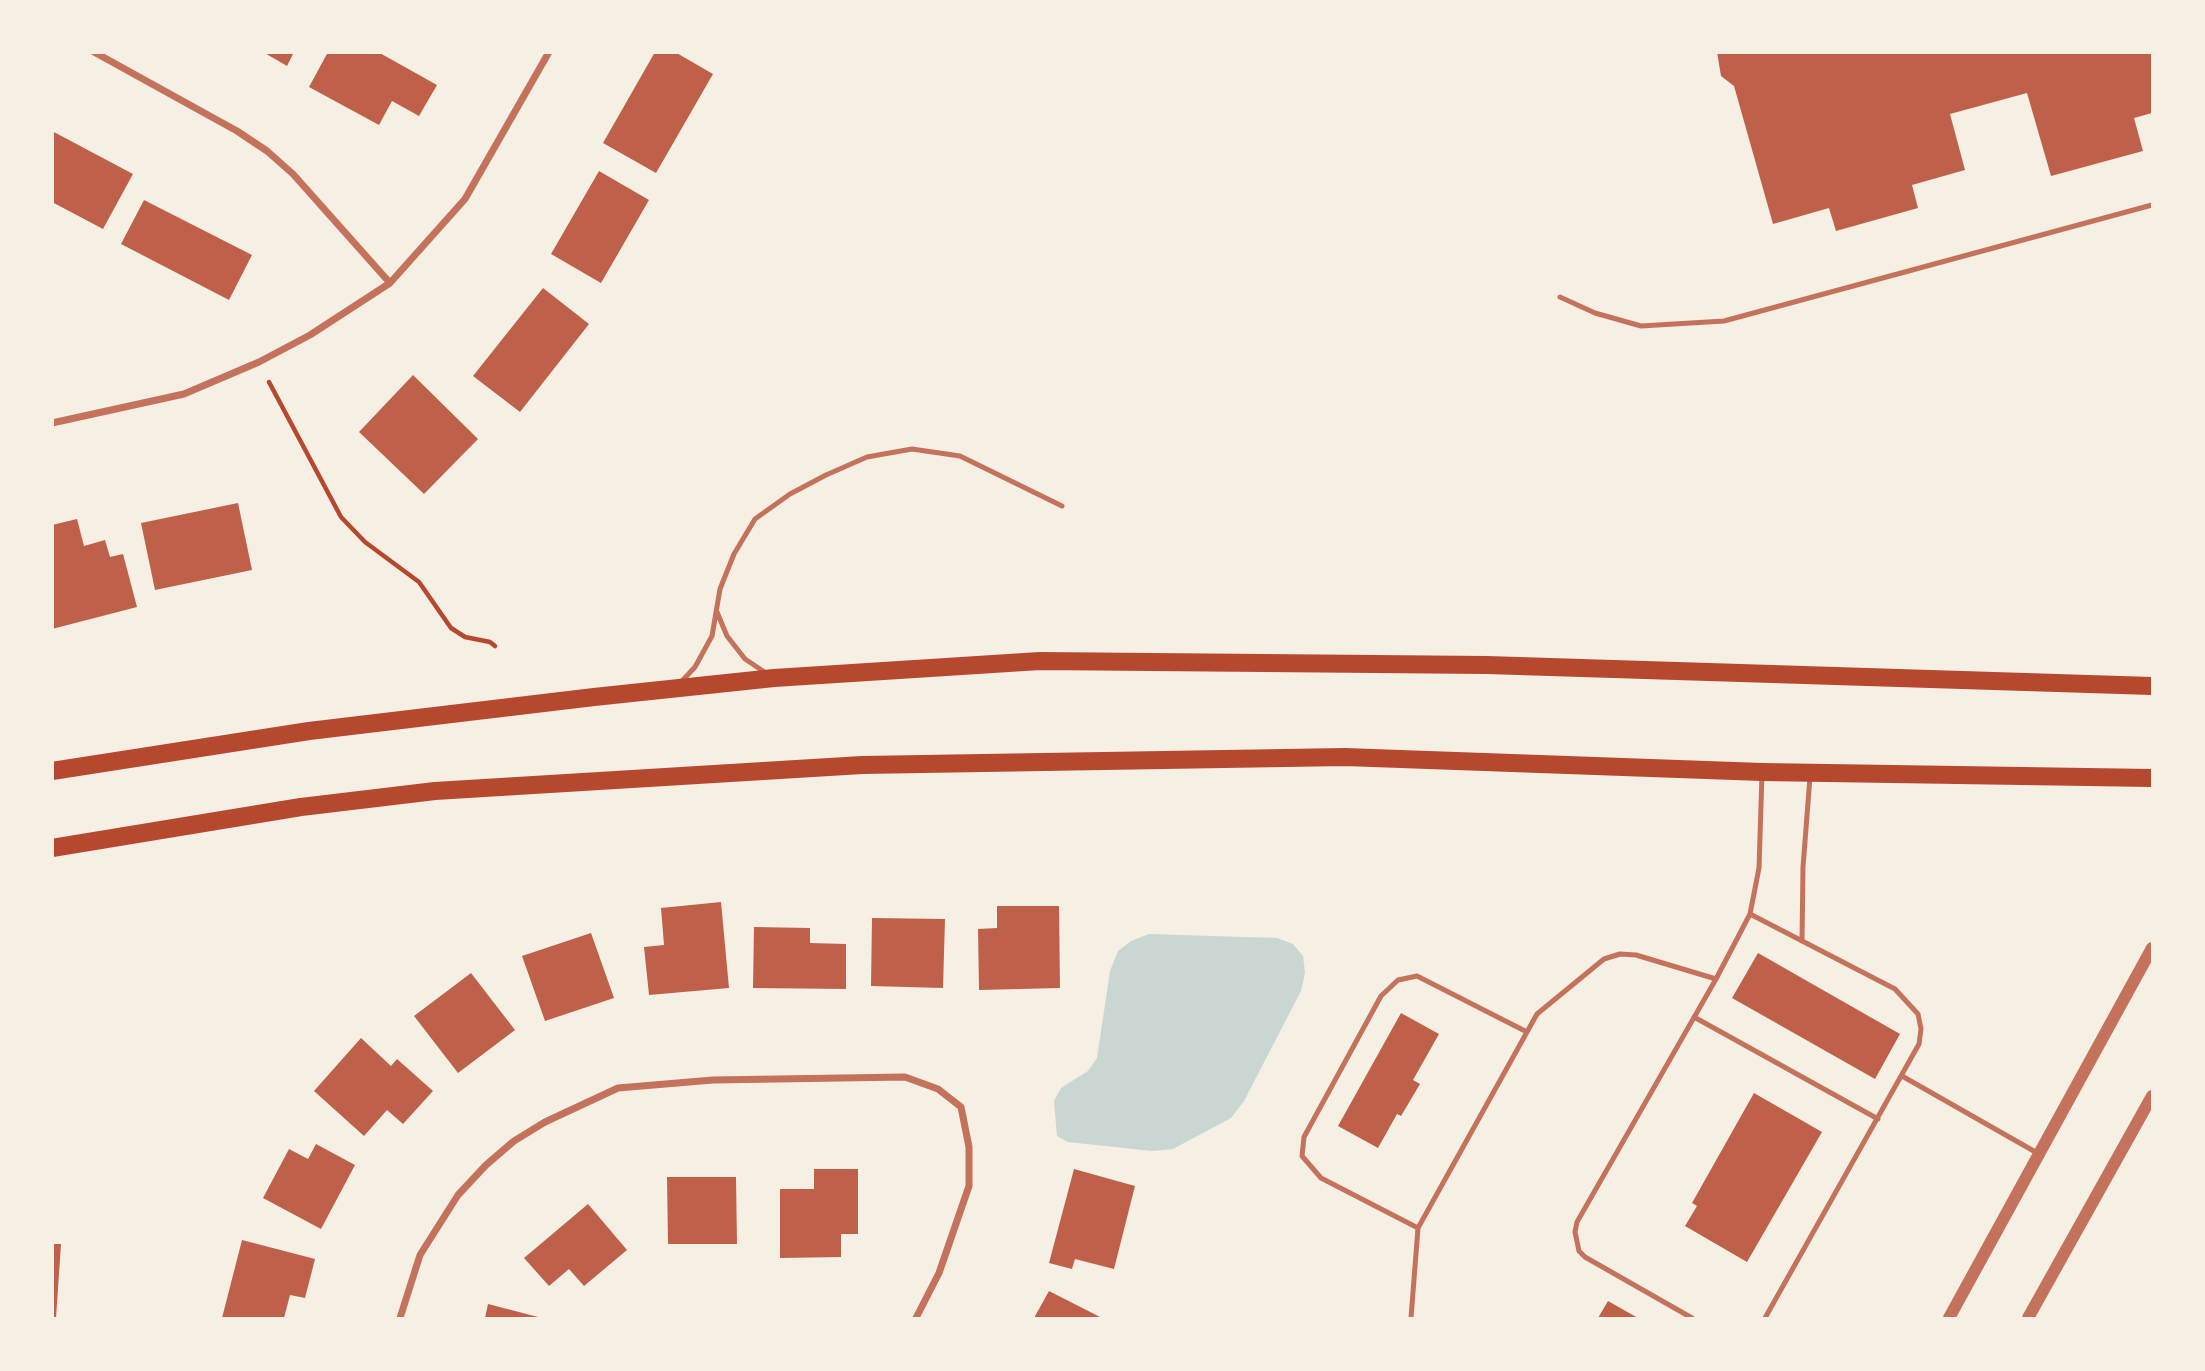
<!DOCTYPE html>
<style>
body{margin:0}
#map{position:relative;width:2205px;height:1371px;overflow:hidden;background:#f6efe4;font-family:Merriweather,serif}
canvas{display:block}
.frame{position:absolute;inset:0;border:54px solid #f6efe4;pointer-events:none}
</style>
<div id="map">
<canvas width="2205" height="1371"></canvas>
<div class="frame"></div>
</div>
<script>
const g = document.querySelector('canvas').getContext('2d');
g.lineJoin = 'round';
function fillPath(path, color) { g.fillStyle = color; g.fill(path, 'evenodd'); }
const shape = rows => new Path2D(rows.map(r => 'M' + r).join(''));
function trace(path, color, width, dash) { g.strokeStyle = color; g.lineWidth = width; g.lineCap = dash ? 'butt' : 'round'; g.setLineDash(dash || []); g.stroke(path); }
fillPath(shape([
 [1149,934,1277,938,1293,944,1303,956,1305,973,1301,991,1244,1101,1231,1118,1173,1149,1152,1151,1068,1142,1057,1136,1054,1101,1061,1088,1088,1071,1097,1058,1110,971,1118,951,1131,941]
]), '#c9d6d2');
fillPath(shape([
 [263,52,294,52,287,66],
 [328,52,378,52,437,85,419,116,392,101,379,125,309,87],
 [655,52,675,52,713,74,656,173,603,143],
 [1717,52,2152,52,2152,113,2134,118,2143,151,2051,176,2027,93,1950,114,1965,170,1912,185,1918,208,1836,231,1829,208,1773,224,1734,86,1721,76],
 [52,131,133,174,103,229,52,202],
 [599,171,649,200,601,283,551,254],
 [144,200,252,255,229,300,121,244],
 [543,288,589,324,520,412,473,376],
 [413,375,478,439,424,494,359,432],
 [238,503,252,570,155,590,141,523],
 [77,519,84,546,105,540,110,557,123,554,137,607,52,629,52,525],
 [721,902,729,988,649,995,644,947,664,945,661,908],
 [997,906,1059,906,1060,988,979,990,978,929,997,928],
 [872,918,945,919,943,988,871,986],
 [754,927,810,928,810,943,846,944,846,989,753,988],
 [591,933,614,998,545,1021,522,956],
 [1758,953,1900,1034,1875,1079,1732,998],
 [471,973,515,1030,458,1073,414,1016],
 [1401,1013,1439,1034,1413,1080,1420,1084,1401,1116,1397,1114,1378,1148,1338,1126],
 [361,1038,391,1066,397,1059,433,1091,403,1124,387,1110,364,1136,314,1091],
 [1754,1093,1822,1132,1747,1262,1685,1226,1697,1206,1692,1203],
 [316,1144,355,1165,321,1229,263,1198,289,1149,308,1159],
 [814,1169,858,1169,858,1234,841,1234,841,1257,780,1258,780,1189,814,1189],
 [1074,1169,1135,1186,1114,1269,1075,1259,1072,1269,1049,1263],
 [667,1177,736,1177,737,1244,668,1244],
 [588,1204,627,1250,584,1286,569,1269,549,1286,524,1258],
 [242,1240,315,1259,305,1298,290,1295,284,1318,222,1318],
 [52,1244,61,1244,56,1318,52,1318],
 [1049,1291,1102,1318,1034,1318],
 [1608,1301,1638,1318,1598,1318],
 [488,1304,542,1318,485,1318]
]), '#bf614a');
trace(shape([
 [269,382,341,517,365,542,419,582,451,628,465,637,490,642,495,646]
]), '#b5482f', 4.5);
trace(shape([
 [1560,297,1595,313,1641,326,1724,321,2152,205],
 [717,612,727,636,745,659,766,673],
 [681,682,695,667,712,636,720,589,734,554,755,519,790,494,826,475,867,457,912,449,960,456,1062,506],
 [1750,914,1759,868,1762,774],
 [1802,941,1803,867,1810,777],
 [1694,1017,1878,1119],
 [1902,1076,2039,1154],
 [1418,1228,1321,1178,1302,1156,1304,1137,1381,996,1398,980,1417,976,1527,1032],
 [1411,1318,1418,1228,1537,1014,1604,959,1620,954,1636,955,1716,979,1750,914,1895,989,1918,1014,1921,1029,1919,1044,1765,1318],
 [1692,1318,1585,1257,1579,1251,1575,1232,1577,1222,1716,979]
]), '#c5725c', 5);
trace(shape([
 [94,52,237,131,267,151,293,174,390,283],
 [52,423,184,394,259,362,310,335,390,283,465,199,549,52],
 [400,1318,420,1255,458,1195,486,1165,514,1141,545,1122,618,1088,713,1080,905,1077,938,1089,961,1107,969,1147,969,1186,939,1273,916,1318]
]), '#c5725c', 7);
trace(shape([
 [1949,1318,2152,948],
 [2028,1318,2152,1096]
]), '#c5725c', 12);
trace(shape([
 [52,771,309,731,594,697,774,678,1040,661,1487,665,2152,686],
 [52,848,301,807,435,791,862,765,1345,757,1762,772,2152,778]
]), '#b5482f', 18);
</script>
